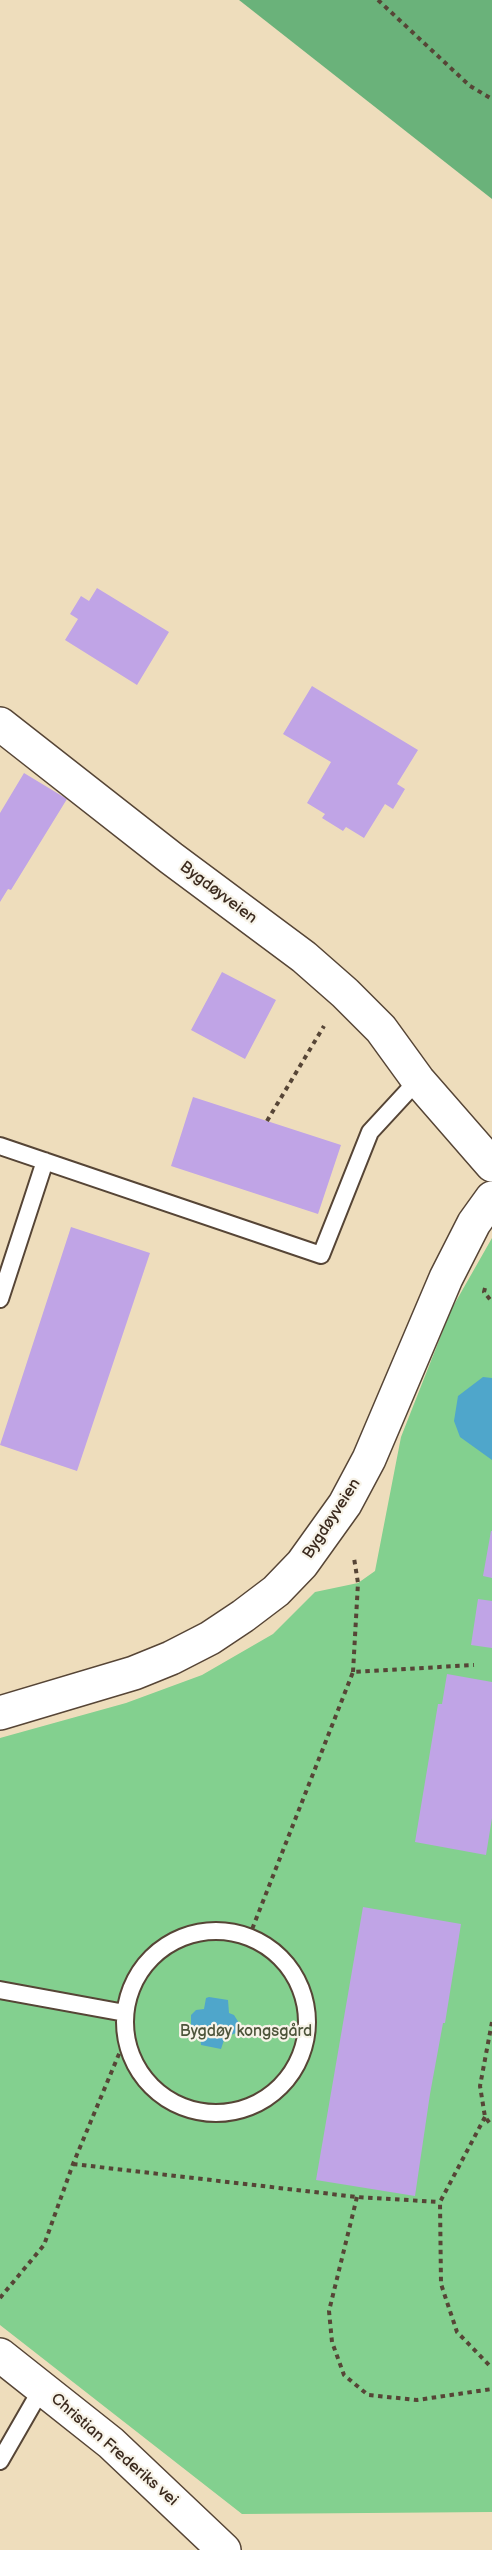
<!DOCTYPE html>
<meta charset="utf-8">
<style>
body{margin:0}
canvas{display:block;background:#eeddbc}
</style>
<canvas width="492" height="2550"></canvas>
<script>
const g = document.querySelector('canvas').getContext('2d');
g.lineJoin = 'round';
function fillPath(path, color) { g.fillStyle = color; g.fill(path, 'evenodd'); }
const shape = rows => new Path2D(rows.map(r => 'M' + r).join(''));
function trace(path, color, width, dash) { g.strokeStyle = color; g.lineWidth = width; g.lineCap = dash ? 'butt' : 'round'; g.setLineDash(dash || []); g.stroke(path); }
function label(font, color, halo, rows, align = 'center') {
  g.font = font + ' "Balsamiq Sans",sans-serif'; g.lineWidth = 4.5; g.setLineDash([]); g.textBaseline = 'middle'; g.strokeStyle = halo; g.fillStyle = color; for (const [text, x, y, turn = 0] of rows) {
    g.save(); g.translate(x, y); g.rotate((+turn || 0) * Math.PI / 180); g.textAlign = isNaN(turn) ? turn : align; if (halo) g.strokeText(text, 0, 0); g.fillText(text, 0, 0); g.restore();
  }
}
fillPath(shape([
 [492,1238,492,2512,242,2514,0,2325,0,1738,126,1703,202,1675,273,1634,315,1592,358,1583,375,1571,401,1437,451,1310]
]), '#83d08f');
fillPath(shape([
 [239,0,492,0,492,199]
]), '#6ab27a');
fillPath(shape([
 [483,1377,492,1378,492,1460,460,1437,454,1421,458,1396],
 [209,1997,228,2000,229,2013,234,2015,239,2023,236,2033,225,2037,221,2049,201,2045,200,2033,191,2025,191,2015,196,2010,204,2009,206,1998]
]), '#4fa6cb');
fillPath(shape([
 [97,588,169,632,137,685,65,640,78,619,70,614,81,596,89,601],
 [312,686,418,750,397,784,405,789,393,809,385,804,364,838,346,827,343,831,322,818,325,814,307,803,331,762,283,734],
 [24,773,67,799,11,890,8,889,0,902,0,813],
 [222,972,276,1000,245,1059,191,1030],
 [193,1097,341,1145,318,1214,171,1166],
 [71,1227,150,1253,77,1471,0,1445],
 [491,1531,492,1531,492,1578,483,1576],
 [478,1599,492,1601,492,1648,471,1645],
 [447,1674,492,1682,492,1818,486,1855,415,1842,438,1704,442,1704],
 [363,1907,461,1924,445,2023,443,2023,430,2094,415,2196,316,2180]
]), '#c0a4e6');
const lane = shape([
 [0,1146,321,1255,370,1132,418,1080],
 [0,1299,45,1161],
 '125 2022a91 91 0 1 1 182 0a91 91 0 1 1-182 0Z',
 [0,1990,125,2013],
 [0,2461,42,2388]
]);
const street = shape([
 [0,724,171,858,304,957,345,993,381,1029,418,1080,492,1165],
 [0,2355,111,2443,224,2550]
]);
const secondary = shape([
 [0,1713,134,1673,171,1658,210,1638,243,1616,276,1591,302,1564,345,1504,369,1459,446,1278,474,1223,492,1198]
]);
trace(lane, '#564536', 20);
trace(street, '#564536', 36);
trace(secondary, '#564536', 36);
trace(shape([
 [378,0,470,86,492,99],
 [267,1121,324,1026],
 [485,1288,484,1292,492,1302],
 [353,1672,358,1583,354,1558],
 [249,1937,353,1672,474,1665],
 [492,2022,480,2086,485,2117,492,2126],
 [485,2117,440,2202,441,2284,457,2332,492,2368],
 [73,2164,357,2197,440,2202],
 [357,2197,329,2311,332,2342,344,2375,368,2395,417,2400,492,2389],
 [0,2298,44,2245,73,2164,124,2042]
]), '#564536', 4, [4.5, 4.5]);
trace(lane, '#fff', 16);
trace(street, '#fff', 33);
trace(secondary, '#fff', 33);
label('16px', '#3b2a1e', '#f7f3e8', [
 ["Bygdøyveien",218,893,37],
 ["Bygdøyveien",332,1519,-57],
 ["Christian Frederiks vei",114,2450,41]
]);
label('16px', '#4d543a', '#f7f3e8', [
 ["Bygdøy kongsgård",246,2032]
]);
</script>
